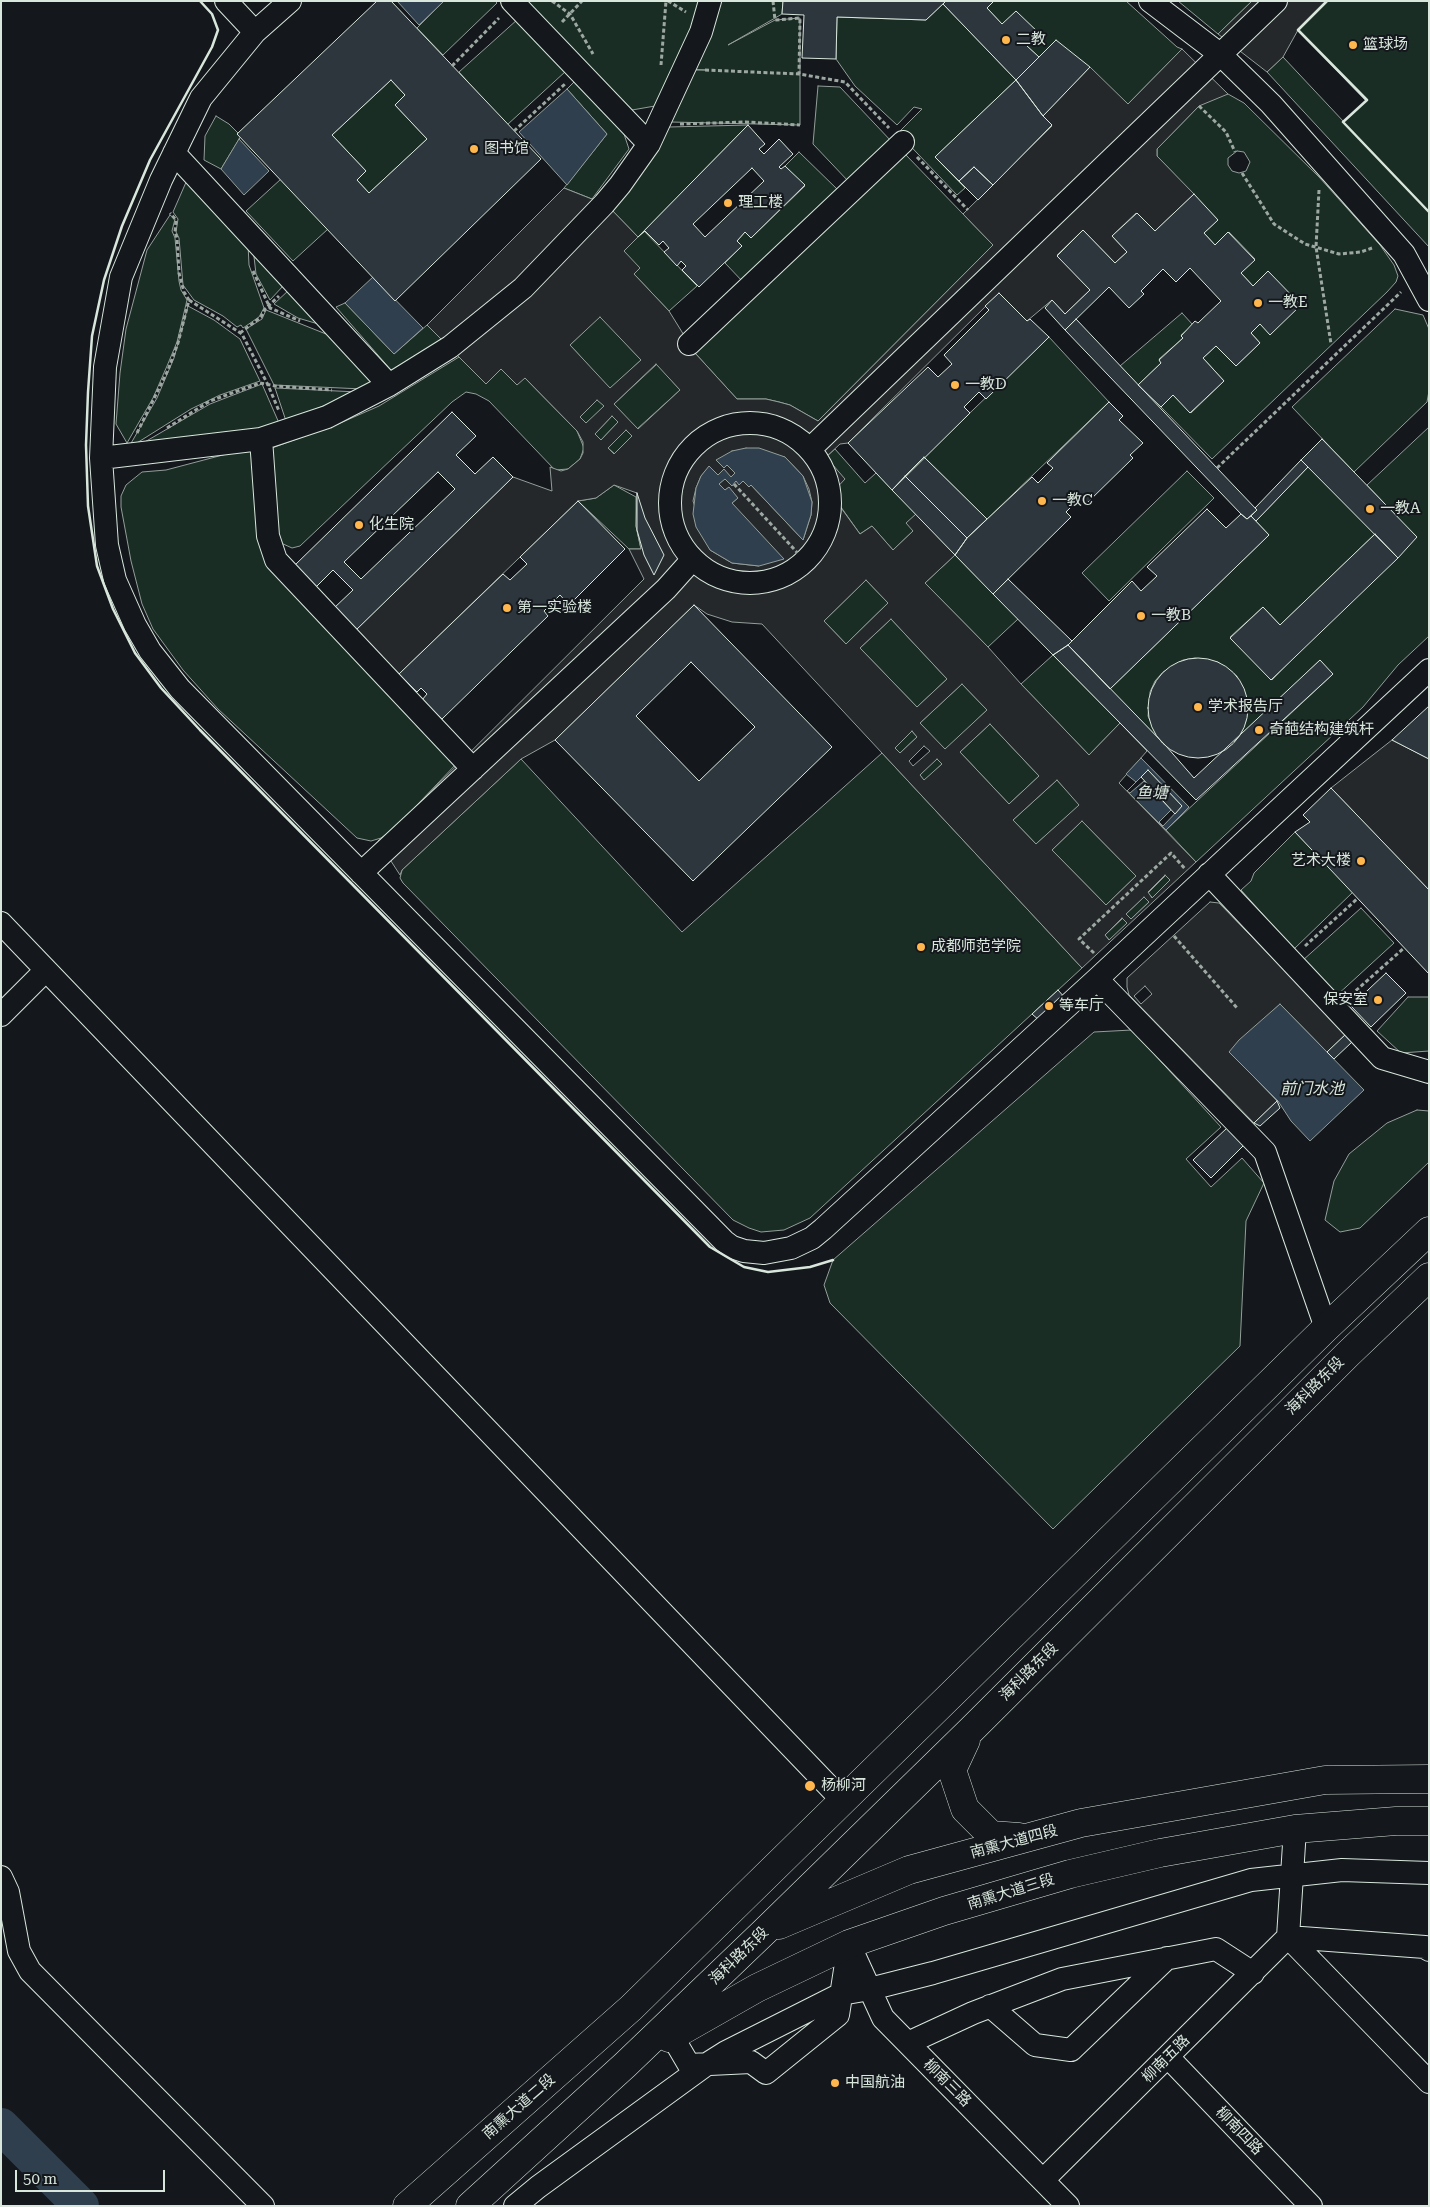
<!DOCTYPE html>
<meta charset="utf-8">
<style>
body{margin:0}
#map{position:relative;width:1430px;height:2207px;overflow:hidden;background:#14181c;font-family:"Roboto Serif",serif}
canvas{display:block}
.frame{position:absolute;inset:0;border:2px solid #d8e6dc;pointer-events:none}
.scale{position:absolute;left:15px;top:2170px;width:150px;height:22px;box-sizing:border-box;border:2px solid #d8e6dc;border-top:0;padding-left:6px;font-size:15px;line-height:18px;white-space:nowrap;color:#d8e6dc;-webkit-text-stroke:4px #14181c;paint-order:stroke}
</style>
<div id="map">
<canvas width="1430" height="2207"></canvas>
<div class="frame"></div>
<div class="scale">50 m</div>
</div>
<script>
const g = document.querySelector('canvas').getContext('2d');
g.lineJoin = 'round';
function fillPath(path, color) { g.fillStyle = color; g.fill(path, 'evenodd'); }
const shape = rows => new Path2D(rows.map(r => 'M' + r).join(''));
function trace(path, color, width, dash) { g.strokeStyle = color; g.lineWidth = width; g.lineCap = dash ? 'butt' : 'round'; g.setLineDash(dash || []); g.stroke(path); }
function label(font, color, halo, rows, align = 'center') {
  g.font = font + ' "Roboto Serif","Noto Sans SC",serif'; g.lineWidth = 4; g.setLineDash([]); g.textBaseline = 'middle'; g.strokeStyle = halo; g.fillStyle = color; for (const [text, x, y, turn = 0] of rows) {
    g.save(); g.translate(x, y); g.rotate((+turn || 0) * Math.PI / 180); g.textAlign = isNaN(turn) ? turn : align; if (halo) g.strokeText(text, 0, 0); g.fillText(text, 0, 0); g.restore();
  }
}
const green = shape([
 [444,1,495,1,497,3,443,55,417,28,444,1],
 [525,1,700,1,695,21,655,106,632,110,525,1],
 [722,1,783,1,782,14,728,45,775,20,800,18,800,125,671,122,694,70,707,70,684,69,722,1],
 [994,1,1126,1,1177,47,1182,49,1128,104,1056,41,1039,57,1027,46,1040,34,1002,24,987,8,994,1],
 [1178,1,1252,1,1218,34,1178,1],
 [1327,1,1429,1,1429,247,1267,72,1283,57,1344,122,1366,101,1298,30,1327,1],
 [943,4,1016,80,935,157,965,188,957,195,898,133,922,109,914,107,897,125,855,86,836,59,837,17,926,20,943,4],
 [518,19,566,71,507,125,459,72,518,19],
 [391,80,405,95,395,105,427,139,369,193,357,180,366,171,332,135,391,80],
 [576,80,624,134,629,149,592,199,564,188,607,134,567,89,576,80],
 [818,86,840,87,892,142,849,182,813,144,818,86],
 [1221,93,1228,94,1244,103,1319,177,1380,245,1394,265,1398,276,1396,282,1387,292,1212,459,1161,407,1173,395,1191,413,1224,381,1203,358,1216,346,1236,366,1260,343,1251,333,1260,324,1270,334,1268,272,1253,286,1241,273,1255,259,1229,232,1215,245,1204,233,1218,220,1157,156,1157,149,1199,106,1221,93],
 [1237,151,1244,152,1250,162,1246,171,1239,173,1232,171,1228,165,1228,158,1237,151],
 [216,116,229,124,241,136,221,169,204,160,205,136,216,116],
 [748,125,644,231,697,286,669,311,634,274,624,251,638,237,607,205,669,127,748,125],
 [799,152,838,190,744,283,725,263,742,246,737,241,745,232,751,238,805,186,785,166,799,152],
 [905,154,993,245,818,421,790,405,779,402,766,399,737,399,695,353,905,154],
 [281,179,328,229,293,261,246,211,281,179],
 [187,180,248,244,249,265,264,308,259,317,243,328,241,325,237,327,223,316,194,300,183,285,179,238,176,232,178,219,173,212,187,180],
 [170,215,175,219,172,231,175,238,179,281,181,290,187,300,177,342,167,366,153,398,127,443,116,424,120,373,126,329,147,250,170,215],
 [253,248,284,285,270,300,256,274,253,248],
 [290,289,325,326,298,318,274,304,290,289],
 [345,303,394,354,427,325,441,339,399,371,391,370,336,307,345,303],
 [188,306,214,320,240,339,260,381,220,395,191,409,132,446,130,445,157,398,174,358,188,306],
 [1395,309,1423,315,1429,329,1429,391,1427,402,1354,472,1292,407,1395,309],
 [266,310,331,336,376,381,363,389,274,385,246,329,262,319,266,310],
 [1182,313,1193,325,1181,335,1183,338,1159,359,1161,363,1138,385,1120,366,1182,313],
 [600,316,641,360,610,389,570,345,600,316],
 [1049,337,1109,402,987,519,924,457,1049,337],
 [459,357,486,384,501,367,524,377,577,431,584,448,580,459,568,469,555,470,489,401,476,394,466,392,452,402,300,546,292,548,281,543,278,539,272,448,338,424,379,406,459,357],
 [657,364,680,390,637,429,614,404,657,364],
 [262,384,279,423,237,436,131,450,210,404,262,384],
 [275,388,358,392,286,421,275,388],
 [598,399,604,406,587,424,580,417,598,399],
 [612,416,618,422,601,440,595,434,612,416],
 [1429,427,1429,636,1398,665,1363,707,1196,862,1166,830,1332,675,1320,660,1234,742,1246,721,1247,698,1237,676,1218,662,1195,658,1183,660,1163,672,1155,681,1150,692,1148,716,1158,738,1110,689,1269,535,1256,521,1308,467,1375,534,1280,625,1263,607,1230,637,1272,680,1343,606,1416,537,1367,485,1429,427],
 [626,430,632,436,615,454,608,448,626,430],
 [835,449,865,483,876,473,916,514,913,531,893,550,872,526,860,534,831,493,826,457,835,449],
 [238,451,250,451,253,453,266,559,458,762,397,826,381,838,371,841,357,838,218,709,183,670,153,629,142,604,131,561,121,507,121,496,126,485,142,472,166,470,238,451],
 [1187,471,1214,498,1109,601,1082,573,1187,471],
 [614,485,636,497,636,526,641,549,629,549,578,501,596,498,614,485],
 [955,555,1018,619,988,647,925,583,955,555],
 [866,580,888,603,846,644,824,621,866,580],
 [891,619,947,679,917,707,860,648,891,619],
 [1053,655,1120,723,1089,755,1021,684,1053,655],
 [962,684,987,710,945,750,920,723,962,684],
 [990,724,1039,776,1009,804,960,752,990,724],
 [912,731,917,737,900,753,895,748,912,731],
 [882,753,1082,968,810,1218,784,1230,761,1232,749,1228,733,1220,403,883,400,878,402,870,521,759,682,932,882,753],
 [937,758,942,764,924,781,920,775,937,758],
 [1057,780,1080,805,1036,844,1013,820,1057,780],
 [1082,821,1136,876,1106,905,1052,850,1082,821],
 [1295,832,1353,892,1294,949,1241,890,1251,881,1254,873,1295,832],
 [1166,875,1171,880,1153,898,1148,893,1166,875],
 [1144,897,1149,902,1131,919,1126,914,1144,897],
 [1361,908,1394,943,1335,997,1302,961,1361,908],
 [1123,918,1128,923,1110,941,1105,935,1123,918],
 [1408,997,1429,997,1429,1051,1401,1053,1377,1031,1408,997],
 [1132,1030,1221,1127,1186,1159,1211,1187,1242,1158,1264,1183,1246,1221,1240,1346,1053,1529,830,1303,824,1285,833,1260,1094,1032,1132,1030],
 [1417,1110,1429,1111,1429,1162,1360,1228,1340,1232,1325,1220,1334,1181,1349,1154,1387,1123,1417,1110]
]);
fillPath(green, '#1a2d24');
trace(green, '#939e99', 1);
const parking = shape([
 [1252,1,1327,1,1298,30,1283,57,1267,72,1218,34,1252,1],
 [1182,49,1228,94,1199,106,1157,149,1157,156,1194,194,1155,231,1136,213,1112,236,1127,252,1115,263,1083,230,1057,255,1090,290,1065,314,1052,300,1027,321,999,293,848,443,840,444,826,457,845,479,831,494,860,534,872,526,893,550,913,531,906,523,916,514,955,555,925,583,988,647,1021,684,1089,755,1120,723,1147,751,1119,783,1196,862,1082,968,762,624,732,622,707,614,694,605,555,740,521,759,402,870,400,875,378,841,389,833,644,579,629,549,641,549,636,526,637,493,614,485,596,498,578,501,399,674,355,631,513,477,552,491,550,467,561,471,568,469,580,459,583,453,583,442,577,431,525,378,517,385,501,369,486,384,427,325,564,188,607,205,638,237,624,251,640,268,634,274,669,311,695,353,737,399,766,399,779,402,790,405,818,421,993,245,963,214,1052,126,1043,116,1090,67,1128,104,1182,49],
 [600,317,641,360,610,388,570,345,600,317],
 [656,364,680,390,638,429,614,404,656,364],
 [597,400,604,406,586,423,580,417,597,400],
 [612,416,618,422,601,440,595,434,612,416],
 [626,430,632,436,614,454,608,448,626,430],
 [732,451,785,457,803,476,809,489,812,502,811,515,803,540,751,485,743,481,736,481,732,485,725,478,719,484,725,490,728,488,738,498,732,503,759,566,732,563,710,550,693,501,696,488,701,476,709,467,718,475,731,477,735,473,727,465,724,468,732,451],
 [866,580,888,603,846,644,824,621,866,580],
 [891,619,947,679,917,707,860,648,891,619],
 [962,684,987,710,945,749,920,723,962,684],
 [990,724,1039,776,1009,804,960,752,990,724],
 [912,731,917,737,900,753,895,748,912,731],
 [924,746,930,751,913,766,909,761,924,746],
 [937,759,942,764,924,780,920,775,937,759],
 [1057,780,1079,805,1036,844,1013,820,1057,780],
 [1082,821,1136,876,1106,905,1052,850,1082,821],
 [1165,875,1170,880,1152,898,1148,892,1165,875],
 [1144,897,1149,902,1131,919,1126,914,1144,897],
 [1122,918,1127,923,1109,940,1105,935,1122,918],
 [1392,740,1429,759,1429,890,1331,788,1392,740],
 [1210,902,1219,903,1346,1034,1327,1052,1280,1004,1230,1052,1277,1101,1254,1123,1129,995,1127,987,1127,978,1210,902],
 [1145,986,1152,994,1141,1004,1134,996,1145,986]
]);
fillPath(parking, '#24282b');
trace(parking, '#939e99', 1);
const water = shape([
 [397,1,444,1,419,25,397,1],
 [567,89,607,134,567,185,519,132,567,89],
 [239,139,269,171,244,195,221,169,239,139],
 [373,277,423,328,394,354,345,303,373,277],
 [746,448,759,448,785,457,803,476,812,502,811,515,803,540,751,485,749,487,743,481,739,485,736,481,732,486,725,479,719,484,725,490,729,487,738,498,732,503,784,559,759,566,732,563,710,550,696,527,693,514,696,488,701,476,709,466,718,475,724,469,731,477,735,473,727,465,724,468,716,460,732,451,746,448],
 [1141,758,1189,807,1166,830,1127,791,1136,782,1126,774,1141,758],
 [1280,1004,1364,1090,1310,1141,1291,1121,1278,1101,1229,1052,1239,1040,1280,1004]
]);
fillPath(water, '#2f3f4d');
trace(water, '#939e99', 1);
const pier = shape([
 [1148,770,1182,806,1163,826,1159,822,1171,810,1144,781,1130,793,1127,791,1148,770]
]);
fillPath(pier, '#14181c');
trace(pier, '#939e99', 1);
trace(shape([
 [1,2126,81,2206]
]), '#2f3f4d', 36);
const building = shape([
 [377,1,391,1,541,159,395,301,237,134,377,1],
 [391,80,405,95,395,105,427,139,369,193,357,180,366,171,332,135,391,80],
 [783,1,946,1,926,20,837,17,836,59,802,58,804,15,782,14,783,1],
 [946,1,994,1,987,8,1002,24,1016,11,1040,34,1027,46,1039,57,1016,80,943,4,946,1],
 [1056,40,1090,67,1043,116,1016,80,1056,40],
 [1016,80,1043,116,1052,125,993,185,974,167,959,181,935,157,1016,80],
 [748,125,765,144,759,149,764,154,779,139,793,154,779,167,781,169,785,166,805,185,751,238,745,232,737,241,742,246,699,287,682,270,686,266,681,261,677,266,664,252,669,248,663,241,659,245,645,231,638,237,748,125],
 [974,167,993,185,978,200,959,181,974,167],
 [752,168,764,181,705,237,693,224,752,168],
 [1194,194,1218,220,1204,233,1215,245,1228,232,1255,260,1241,273,1253,286,1268,271,1301,305,1270,335,1260,324,1251,333,1260,343,1236,366,1216,346,1203,358,1224,381,1190,413,1173,395,1161,407,1138,385,1161,363,1159,360,1183,338,1181,336,1195,321,1198,323,1221,301,1190,268,1176,282,1163,269,1141,291,1144,294,1129,308,1109,287,1065,330,1045,308,1052,300,1065,314,1090,290,1057,256,1083,230,1115,263,1127,252,1112,236,1137,213,1155,231,1194,194],
 [999,293,1027,321,1030,319,1049,337,986,399,979,392,964,407,970,413,892,490,848,443,928,367,938,377,952,364,944,355,989,310,985,306,999,293],
 [1076,319,1217,468,1257,510,1247,519,1241,514,1065,330,1076,319],
 [1109,402,1123,416,1119,420,1143,443,1130,455,1133,458,1086,504,1080,498,1066,512,1071,517,993,594,955,555,967,538,1032,477,1038,483,1053,468,1047,463,1109,402],
 [452,412,476,436,456,455,475,474,493,457,513,477,355,631,333,609,353,590,333,570,315,588,294,566,452,412],
 [438,472,455,489,361,579,344,562,438,472],
 [1322,439,1417,537,1398,558,1301,460,1322,439],
 [924,457,987,519,967,538,905,476,924,457],
 [1301,460,1308,467,1256,521,1251,516,1257,510,1255,508,1301,460],
 [905,476,967,538,955,555,892,490,905,476],
 [637,493,645,518,664,555,654,575,644,555,637,530,637,493],
 [578,501,625,549,569,605,560,595,544,611,548,616,442,719,422,700,427,694,421,688,417,692,399,674,503,574,510,580,527,564,520,557,578,501],
 [1207,509,1226,528,1241,514,1247,519,1251,516,1269,535,1110,689,1068,645,1132,581,1141,591,1157,576,1147,567,1207,509],
 [1375,534,1398,558,1271,680,1230,638,1263,607,1280,625,1375,534],
 [1008,579,1072,641,1068,645,1053,655,993,594,1008,579],
 [694,605,832,747,693,881,555,740,694,605],
 [691,662,755,727,699,781,636,716,691,662],
 [1068,645,1166,746,1194,778,1320,660,1333,674,1196,800,1053,655,1068,645],
 '1148 708a50 50 0 1 1 100 0a50 50 0 1 1-100 0Z',
 [1429,706,1429,759,1392,740,1429,706],
 [1148,770,1182,806,1175,814,1141,777,1148,770],
 [1331,788,1429,890,1429,974,1295,832,1310,822,1303,815,1331,788],
 [1386,973,1406,993,1371,1027,1351,1006,1386,973],
 [1058,990,1065,998,1040,1021,1032,1014,1058,990],
 [1346,1034,1352,1042,1334,1059,1327,1052,1346,1034],
 [1277,1101,1280,1108,1260,1126,1254,1123,1277,1101],
 [1227,1128,1244,1145,1211,1178,1193,1160,1227,1128]
]);
fillPath(building, '#2c363c');
trace(building, '#d8e6dc', 1);
const minor = shape([
 [226,1,255,32],
 [290,1,255,32,201,98,161,180,121,277,105,367,101,458,107,545,115,580,135,625,150,651,180,689,724,1241,732,1247,744,1251,764,1253,791,1248,812,1238,823,1229,1097,979,1429,670],
 [512,1,649,144],
 [1150,1,1221,55,1271,104,1404,254,1429,300],
 [174,153,389,385],
 [689,344,903,142],
 '670 503a80 80 0 1 1 160 0a80 80 0 1 1-160 0Z',
 [261,439,268,536,276,560,473,769],
 [810,449,1276,1],
 [101,458,261,439,327,417,389,385,450,347,523,288,604,204,620,185,649,144,701,32,710,1],
 [361,873,666,589,692,560],
 [1209,874,1382,1058,1429,1072],
 [1,923,843,1801],
 [1097,979,1265,1152,1326,1328],
 [1,1015,46,970],
 [1295,1829,1288,1937,1429,2082],
 [1,1877,8,1892,19,1951,30,1971,263,2206],
 [849,1944,883,2018,1068,2206],
 [990,2006,1035,2045,1071,2050,1167,1958],
 [672,2036,689,2065,751,2062,766,2073,838,2015,849,1944],
 [908,2043,973,2013,1062,1979,1216,1949,1253,1973],
 [1168,2057,1311,2206],
 [1043,2180,1288,1937,1425,1947,1429,1950],
 [515,2206,538,2187,707,2064,726,2052,841,1994,870,1989,933,1973,1251,1880,1342,1870,1429,1873]
]);
const major = shape([
 [966,1740,952,1770,965,1809,991,1835,1019,1837],
 [779,1925,909,1870,1081,1823,1325,1780,1429,1779],
 [669,2038,757,1988,849,1944,944,1911,1070,1874,1160,1853,1295,1829,1396,1821,1429,1821],
 [407,2206,631,2008,1326,1328,1429,1231],
 [470,2206,625,2065,765,1931,972,1729,1348,1354,1429,1277]
]);
trace(minor, '#d8e6dc', 24);
trace(major, '#d8e6dc', 29);
trace(shape([
 [552,1,570,14,593,54],
 [668,1,686,12],
 [773,1,775,20,800,18,799,74],
 [562,22,582,1],
 [661,65,666,1],
 [452,66,499,18],
 [705,70,799,74,845,82,889,128],
 [1199,106,1226,132,1235,152],
 [680,124,746,122,800,125],
 [514,131,565,84],
 [917,157,968,210],
 [1242,173,1274,224,1305,244,1339,254,1361,252,1372,248],
 [1319,190,1316,247,1331,344],
 [253,271,270,308,300,321],
 [189,300,242,334,268,385,279,411],
 [240,333,261,317,265,309,279,296],
 [167,428,210,401,260,383,275,386,332,390],
 [137,433,168,370,178,343,189,300,184,292,179,273,177,238,175,232,176,220,170,213],
 [1217,468,1401,292],
 [734,484,805,561],
 [1174,936,1238,1009],
 [1305,946,1357,899],
 [1094,953,1079,939,1171,853,1186,870],
 [1351,995,1404,948]
]), '#9da8a2', 3, [4, 2.5]);
trace(minor, '#14181c', 22);
trace(major, '#14181c', 28);
trace(shape([
 [200,1,212,14,218,30,212,47,150,160,122,226,104,280,92,336,88,392,86,445,88,506,97,566,113,609,135,653,161,688,200,730,710,1247,744,1267,768,1272,810,1267,833,1260],
 [1327,1,1298,30,1367,100,1343,122,1429,212]
]), '#d8e6dc', 2.5);
for (const [x, y, r, color] of [
 [1006,40,5,"#ffb74d"],
 [1353,45,5,"#ffb74d"],
 [474,149,5,"#ffb74d"],
 [728,203,5,"#ffb74d"],
 [1258,303,5,"#ffb74d"],
 [955,385,5,"#ffb74d"],
 [1042,501,5,"#ffb74d"],
 [1370,509,5,"#ffb74d"],
 [359,525,5,"#ffb74d"],
 [507,608,5,"#ffb74d"],
 [1141,616,5,"#ffb74d"],
 [1198,707,5,"#ffb74d"],
 [1259,730,5,"#ffb74d"],
 [1361,861,5,"#ffb74d"],
 [921,947,5,"#ffb74d"],
 [1378,1000,5,"#ffb74d"],
 [1049,1006,5,"#ffb74d"],
 [810,1786,6,"#ffb74d"],
 [835,2083,5,"#ffb74d"]
]) { const dot = new Path2D(); dot.arc(x, y, r, 0, 2 * Math.PI); g.fillStyle = color; g.fill(dot); trace(dot, '#14181c', 2); }
label('15px', '#d8e6dc', '#14181c', [
 ["二教",1016,40],
 ["篮球场",1363,45],
 ["图书馆",484,149],
 ["理工楼",738,203],
 ["一教E",1268,303],
 ["一教D",965,385],
 ["一教C",1052,501],
 ["一教A",1380,509],
 ["化生院",369,525],
 ["第一实验楼",517,608],
 ["一教B",1151,616],
 ["学术报告厅",1208,707],
 ["奇葩结构建筑杆",1269,730],
 ["艺术大楼",1351,861,"right"],
 ["成都师范学院",931,947],
 ["保安室",1368,1000,"right"],
 ["等车厅",1059,1006],
 ["杨柳河",821,1786],
 ["中国航油",845,2083]
], 'left');
label('15px', '#d8e6dc', '#14181c', [
 ["海科路东段",1315,1386,-45],
 ["海科路东段",1029,1672,-45],
 ["南熏大道四段",1014,1842,-15],
 ["南熏大道三段",1011,1892,-17],
 ["海科路东段",739,1956,-44],
 ["柳南五路",1166,2059,-45],
 ["柳南三路",947,2083,45],
 ["南熏大道二段",519,2107,-41],
 ["柳南四路",1239,2131,46]
]);
label('italic 16px', '#d8e6dc', '#14181c', [
 ["鱼塘",1152,793],
 ["前门水池",1312,1089]
]);
</script>
